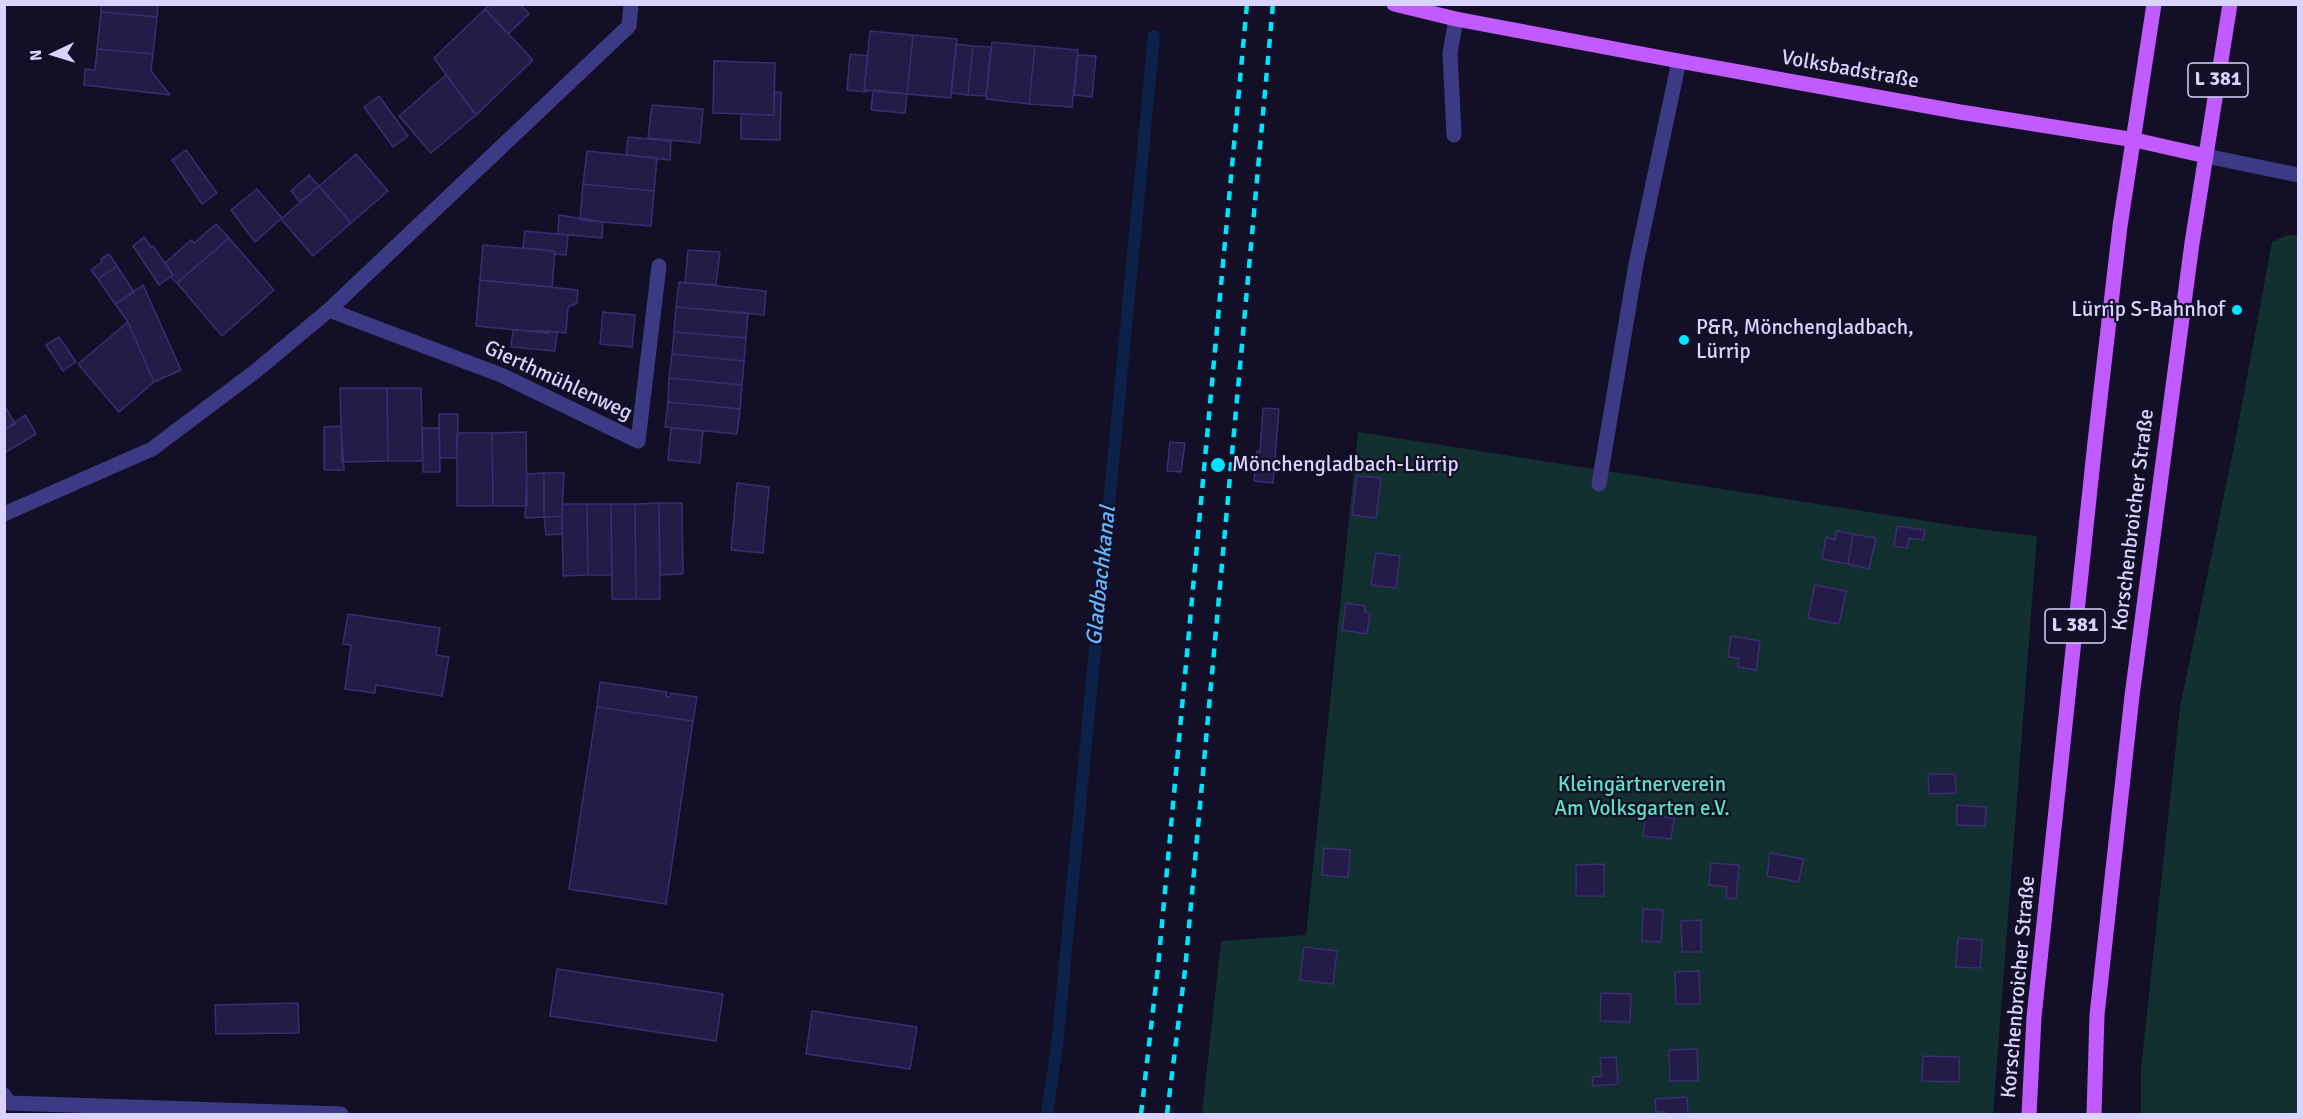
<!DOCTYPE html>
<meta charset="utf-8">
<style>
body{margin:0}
#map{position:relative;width:2303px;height:1119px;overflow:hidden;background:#130f26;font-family:Signika,sans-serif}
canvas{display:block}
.frame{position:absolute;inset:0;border:6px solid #d9d4ff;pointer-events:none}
.north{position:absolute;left:24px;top:24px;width:60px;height:60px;-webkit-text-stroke:4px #130f26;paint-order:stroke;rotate:266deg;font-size:16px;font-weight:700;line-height:24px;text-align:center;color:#d9d4ff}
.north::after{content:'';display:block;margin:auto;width:21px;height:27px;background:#d9d4ff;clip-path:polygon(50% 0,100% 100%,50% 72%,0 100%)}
</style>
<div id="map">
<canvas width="2303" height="1119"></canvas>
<div class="frame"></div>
<div class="north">N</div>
</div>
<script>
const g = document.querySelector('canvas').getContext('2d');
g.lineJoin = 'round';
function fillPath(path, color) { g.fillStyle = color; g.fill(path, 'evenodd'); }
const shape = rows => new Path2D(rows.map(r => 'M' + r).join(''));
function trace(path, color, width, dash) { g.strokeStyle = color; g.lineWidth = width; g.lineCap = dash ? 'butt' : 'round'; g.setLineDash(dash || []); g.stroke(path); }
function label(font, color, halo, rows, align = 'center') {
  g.font = font + ' Signika,sans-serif'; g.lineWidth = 4.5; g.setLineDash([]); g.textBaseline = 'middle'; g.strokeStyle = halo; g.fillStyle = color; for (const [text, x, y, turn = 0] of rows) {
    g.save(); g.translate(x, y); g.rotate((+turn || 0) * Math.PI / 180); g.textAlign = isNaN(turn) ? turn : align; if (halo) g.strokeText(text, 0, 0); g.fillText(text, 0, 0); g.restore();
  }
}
fillPath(shape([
 [2287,235,2298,235,2298,1114,2141,1114,2141,1069,2180,707,2236,437,2272,242],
 [1358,432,1971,528,2037,536,1993,1114,1202,1114,1221,941,1306,935]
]), '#12302f');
trace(shape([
 [1047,1114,1057,1045,1154,36]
]), '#0c2248', 12);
const building = shape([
 [101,4,158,4,157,17,101,12,101,4],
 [490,4,520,4,529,14,508,34,485,9,490,4],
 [485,9,533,60,476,115,434,58,485,9],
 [101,12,157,17,153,54,97,49,101,12],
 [870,31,913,35,907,94,864,90,870,31],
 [913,35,957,39,951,98,907,94,913,35],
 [992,42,1035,46,1029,104,986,99,992,42],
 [956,44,973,46,968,95,951,93,956,44],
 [973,46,991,47,986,96,968,95,973,46],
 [1035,46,1078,50,1072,107,1029,104,1035,46],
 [97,49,153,54,151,71,170,95,84,85,85,69,95,70,97,49],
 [850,54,868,56,864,90,866,90,866,92,847,90,850,54],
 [1078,55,1096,56,1092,97,1074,95,1078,55],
 [714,61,775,63,774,115,713,113,714,61],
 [446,75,476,115,431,153,399,116,446,75],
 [873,90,907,94,905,113,871,110,873,90],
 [774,92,781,92,780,140,741,139,741,114,774,115,774,92],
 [379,96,408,136,393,147,364,107,379,96],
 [652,105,703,109,700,143,648,138,652,105],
 [628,137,671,141,670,160,626,155,628,137],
 [186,150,217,193,202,204,172,160,186,150],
 [587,151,657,158,654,191,583,184,587,151],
 [356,154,388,191,351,223,319,186,356,154],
 [309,175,319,186,300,202,291,191,309,175],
 [583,184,654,191,651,226,580,220,583,184],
 [319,186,351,223,313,256,281,219,319,186],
 [257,189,282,218,255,242,231,210,257,189],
 [559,215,603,222,602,238,558,234,559,215],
 [216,224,229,238,177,283,170,277,173,275,165,263,191,240,194,243,216,224],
 [525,231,568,235,566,255,554,254,555,251,523,248,525,231],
 [144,237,151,247,153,246,173,275,159,285,133,246,144,237],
 [229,238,274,290,222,336,177,283,229,238],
 [483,245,555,251,552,287,480,280,483,245],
 [688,250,720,252,716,285,685,283,688,250],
 [109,254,117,266,98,279,91,270,102,262,101,259,109,254],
 [117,266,134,292,115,304,98,279,117,266],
 [480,280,578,290,577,303,568,307,566,333,548,331,548,333,476,326,480,280],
 [679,282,766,291,764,315,676,307,679,282],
 [143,285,181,370,154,382,128,322,115,304,143,285],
 [676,307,748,313,746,338,674,332,676,307],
 [603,312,635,315,632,347,600,344,603,312],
 [128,322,154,382,119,412,78,364,128,322],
 [513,330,557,332,555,351,511,347,513,330],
 [674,332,746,338,744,361,672,354,674,332],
 [59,337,76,362,63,371,46,345,59,337],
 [672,354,744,361,742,385,669,378,672,354],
 [669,378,742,385,740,409,668,402,669,378],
 [340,388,387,388,388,461,342,462,340,388],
 [387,388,421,388,423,461,388,461,387,388],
 [668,402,740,409,737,434,665,427,668,402],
 [4,405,15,424,4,430,4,405],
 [1263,408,1279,409,1273,483,1254,481,1257,451,1260,452,1263,408],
 [439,414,458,414,457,458,440,458,439,414],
 [25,415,36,434,4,453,4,430,25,415],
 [341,426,344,470,324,470,324,427,341,426],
 [422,428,439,428,440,472,423,472,422,428],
 [671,428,703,431,700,463,668,460,671,428],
 [526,432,527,506,493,506,492,433,526,432],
 [457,433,492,433,493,506,457,506,457,433],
 [1170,442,1185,443,1181,472,1167,471,1170,442],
 [544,473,564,473,562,516,544,517,544,473],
 [544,473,544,517,525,518,527,474,544,473],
 [1357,476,1381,478,1376,518,1352,515,1357,476],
 [737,483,769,487,763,553,731,550,737,483],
 [659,503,682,503,683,574,660,575,659,503],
 [659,503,660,599,636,599,635,504,659,503],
 [562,504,587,504,588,575,563,576,562,504],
 [587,504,611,504,612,575,588,575,587,504],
 [611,504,635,504,636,599,612,599,611,504],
 [562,516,562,534,546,535,544,517,562,516],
 [1897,526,1925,530,1923,540,1909,538,1907,548,1894,546,1897,526],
 [1837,531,1853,534,1848,564,1822,559,1826,537,1835,540,1837,531],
 [1853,534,1876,538,1869,569,1848,564,1853,534],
 [1376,553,1400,556,1396,588,1371,585,1376,553],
 [1815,585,1846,591,1839,624,1808,618,1815,585],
 [1346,603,1365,606,1365,612,1370,613,1367,634,1342,630,1346,603],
 [348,614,440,628,436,655,449,657,442,696,376,685,375,693,345,689,351,645,343,644,348,614],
 [1731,636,1760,641,1756,670,1738,667,1739,658,1728,657,1731,636],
 [600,682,667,692,666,696,670,697,671,693,697,697,693,721,597,707,600,682],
 [597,707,693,721,666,904,569,889,597,707],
 [1928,774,1955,774,1956,793,1929,794,1928,774],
 [1957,805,1986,807,1985,826,1957,825,1957,805],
 [1646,815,1674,818,1671,839,1643,836,1646,815],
 [1324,848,1350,850,1348,877,1322,875,1324,848],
 [1770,853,1803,859,1799,882,1767,876,1770,853],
 [1711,863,1739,865,1736,899,1726,898,1727,887,1709,885,1711,863],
 [1604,864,1604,896,1576,896,1576,865,1604,864],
 [1643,909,1663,910,1661,942,1642,941,1643,909],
 [1701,920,1701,952,1682,952,1681,921,1701,920],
 [1958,938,1982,940,1980,968,1956,967,1958,938],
 [1304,947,1337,951,1333,984,1300,980,1304,947],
 [557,969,723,994,716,1041,550,1016,557,969],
 [1699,971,1700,1004,1676,1004,1675,972,1699,971],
 [1601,993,1631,994,1630,1022,1600,1021,1601,993],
 [298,1003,299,1033,216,1034,215,1005,298,1003],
 [812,1011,917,1027,910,1069,806,1054,812,1011],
 [1697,1049,1698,1081,1670,1081,1669,1050,1697,1049],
 [1923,1056,1959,1057,1959,1082,1922,1081,1923,1056],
 [1616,1057,1618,1084,1593,1086,1592,1077,1602,1076,1600,1058,1616,1057],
 [1687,1097,1688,1114,1665,1114,1665,1112,1656,1112,1655,1099,1687,1097]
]);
fillPath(building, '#241b47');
trace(building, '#3b2d73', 1.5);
trace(shape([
 [1454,135,1450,53,1456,19],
 [2206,156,2298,175],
 [329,310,501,375,638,441,659,266],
 [1599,484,1636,264,1679,61],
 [4,514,152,449,257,370,329,310,629,26,631,4],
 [4,1095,9,1103,341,1114]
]), '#3d3a85', 15);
trace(shape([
 [1394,4,1456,19,1679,61,1960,112,2135,140,2206,156],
 [2029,1114,2034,1017,2095,442,2120,226,2154,4],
 [2094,1114,2097,1015,2132,696,2192,243,2230,4]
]), '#c25bff', 15);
trace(shape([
 [1141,1114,1158,967,1247,4],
 [1167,1114,1185,970,1273,4]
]), '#00e5ff', 4.5, [9, 8]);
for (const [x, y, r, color] of [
 [2237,310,6,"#00e5ff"],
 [1684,340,6,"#00e5ff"],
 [1218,465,8,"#00e5ff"]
]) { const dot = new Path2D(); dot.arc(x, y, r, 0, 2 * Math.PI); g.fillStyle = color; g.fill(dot); trace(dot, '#130f26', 2); }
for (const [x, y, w] of [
 [2218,80,60],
 [2075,626,60]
]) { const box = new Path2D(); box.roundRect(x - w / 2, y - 17, w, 34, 4.5); g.fillStyle = '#130f26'; g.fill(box); trace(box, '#d9d4ff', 1.5); }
label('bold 20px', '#d9d4ff', null, [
 ["L 381",2218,80],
 ["L 381",2075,626]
]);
label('21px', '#d9d4ff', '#130f26', [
 ["Volksbadstraße",1850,70,10],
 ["Gierthmühlenweg",558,381,25],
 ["Korschenbroicher Straße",2134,520,-83],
 ["Korschenbroicher Straße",2019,987,-85]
]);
label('21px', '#d9d4ff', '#130f26', [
 ["Lürrip S-Bahnhof",2225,310,"right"],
 ["P&R, Mönchengladbach,",1696,328],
 ["Lürrip",1696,352],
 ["Mönchengladbach-Lürrip",1232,465]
], 'left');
label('21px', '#5fe0c0', '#130f26', [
 ["Kleingärtnerverein",1642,785],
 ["Am Volksgarten e.V.",1642,809]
]);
label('italic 22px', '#62b6ff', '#130f26', [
 ["Gladbachkanal",1102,576,-84]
]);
</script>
